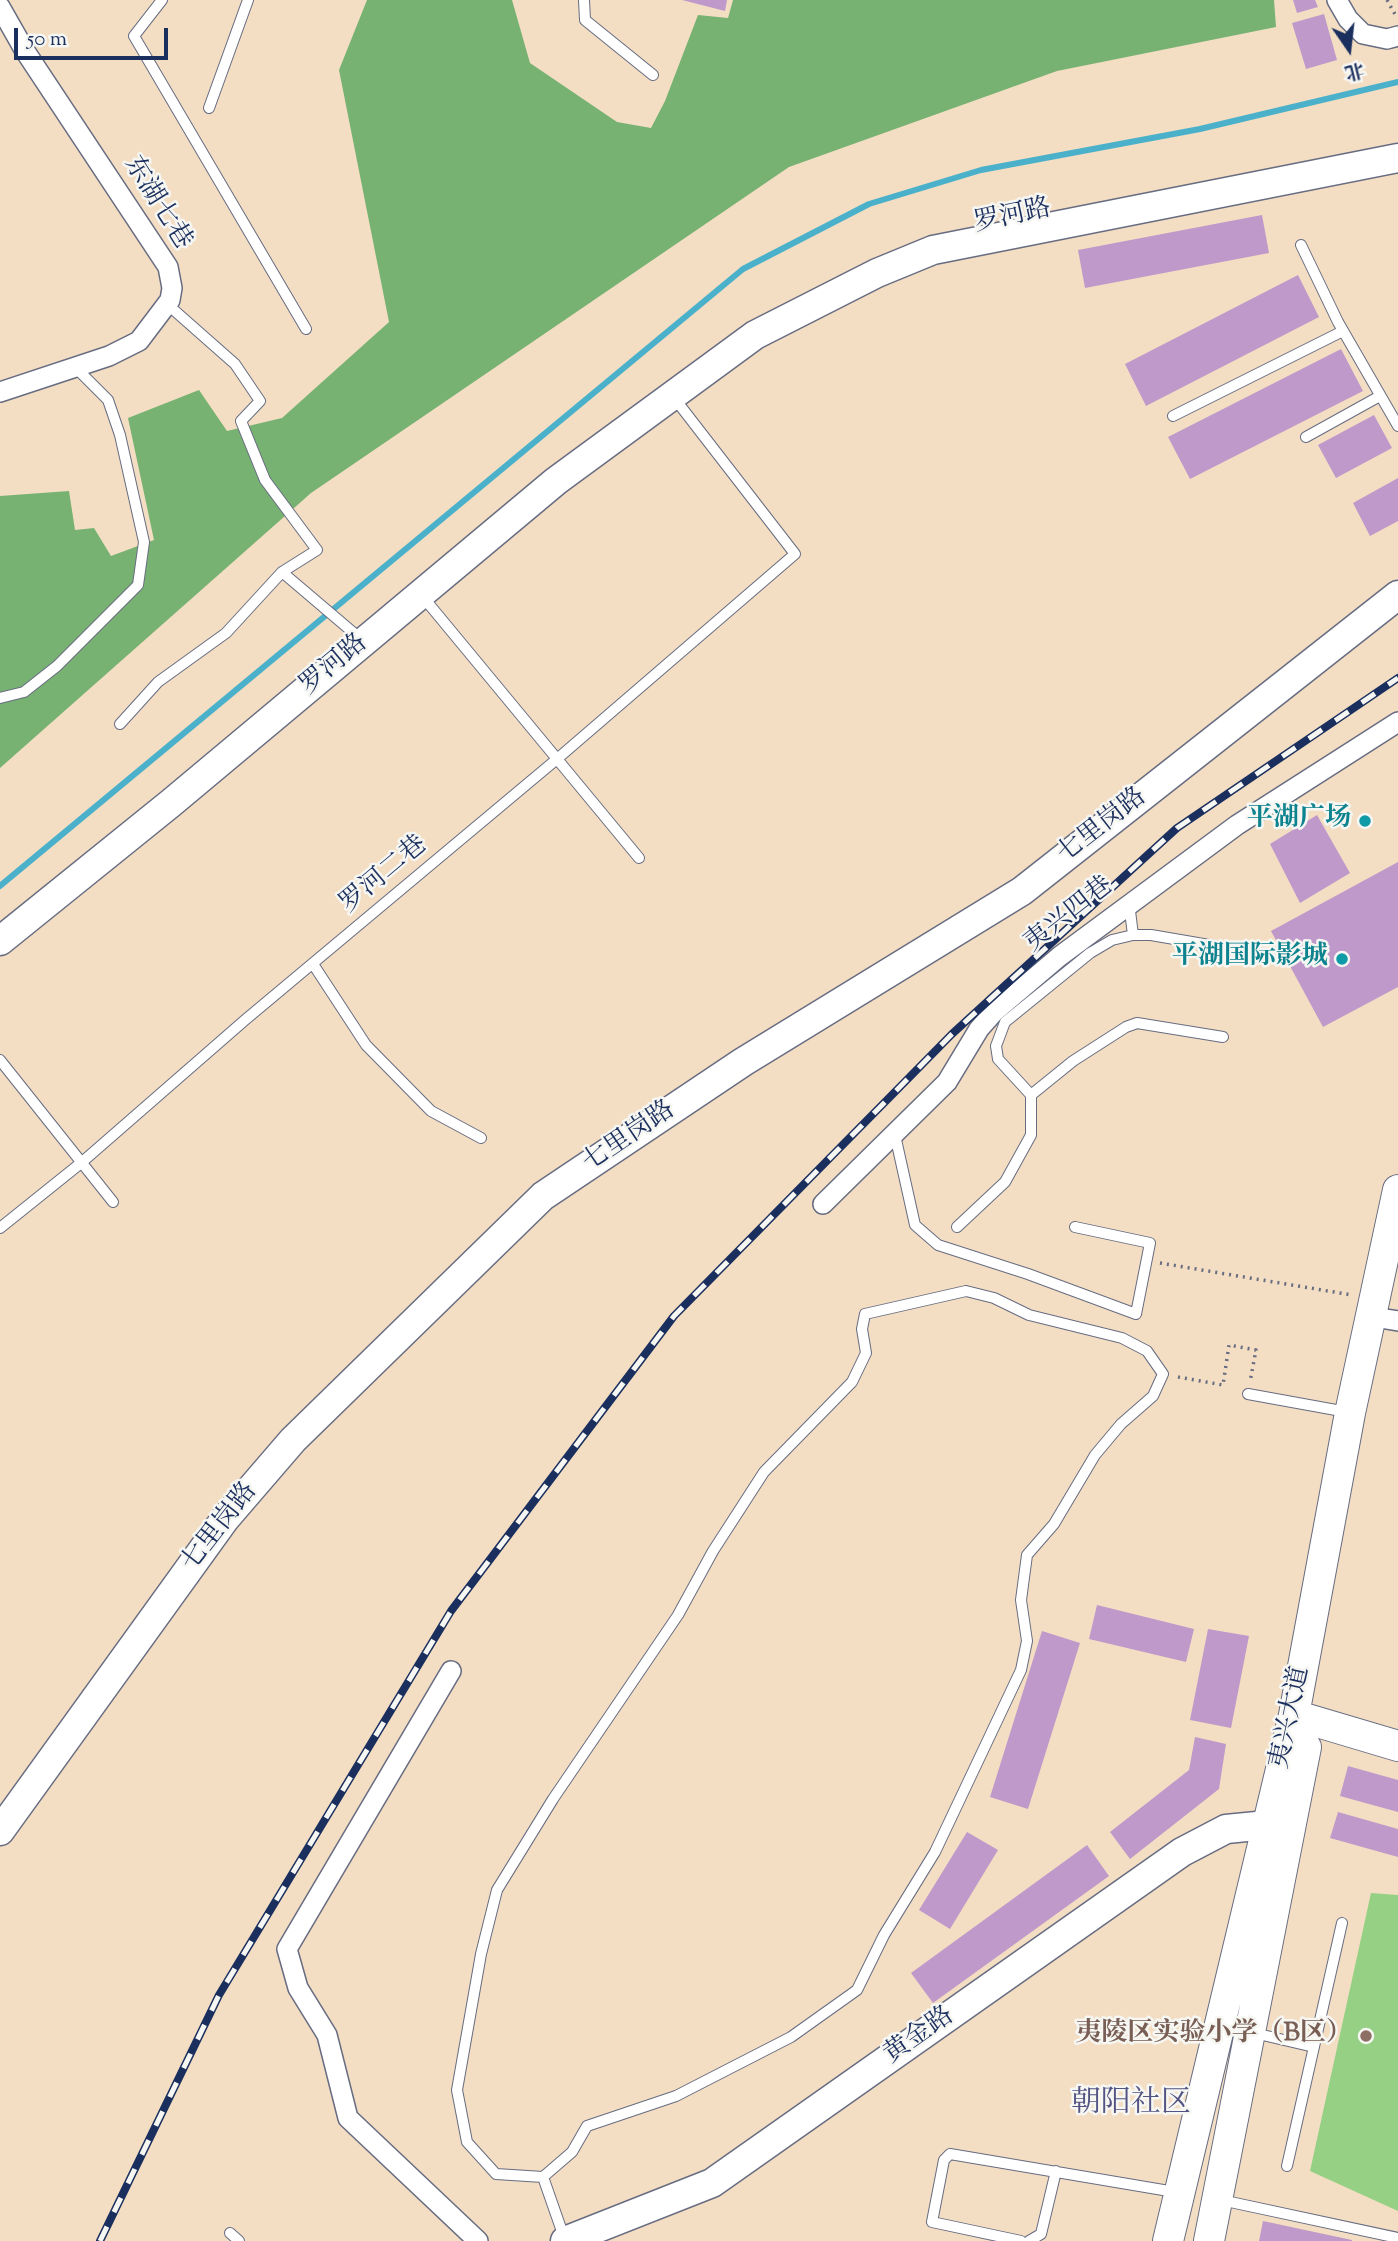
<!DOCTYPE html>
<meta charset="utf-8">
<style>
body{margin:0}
#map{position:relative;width:1398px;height:2241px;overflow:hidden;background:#f3dec3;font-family:"Sorts Mill Goudy","Noto Serif SC",serif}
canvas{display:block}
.north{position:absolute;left:1314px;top:14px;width:70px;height:70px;-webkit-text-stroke:5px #f6f6f2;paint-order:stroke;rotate:166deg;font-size:19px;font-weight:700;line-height:28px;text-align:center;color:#1b2f5e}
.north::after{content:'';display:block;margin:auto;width:24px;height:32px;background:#1b2f5e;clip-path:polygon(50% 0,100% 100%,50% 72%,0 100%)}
.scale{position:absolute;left:14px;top:28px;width:154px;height:32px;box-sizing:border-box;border:4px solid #1b2f5e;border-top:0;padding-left:9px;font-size:21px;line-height:24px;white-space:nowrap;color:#1b2f5e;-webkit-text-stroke:5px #f6f6f2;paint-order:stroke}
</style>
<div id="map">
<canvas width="1398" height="2241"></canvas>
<div class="north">北</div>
<div class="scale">50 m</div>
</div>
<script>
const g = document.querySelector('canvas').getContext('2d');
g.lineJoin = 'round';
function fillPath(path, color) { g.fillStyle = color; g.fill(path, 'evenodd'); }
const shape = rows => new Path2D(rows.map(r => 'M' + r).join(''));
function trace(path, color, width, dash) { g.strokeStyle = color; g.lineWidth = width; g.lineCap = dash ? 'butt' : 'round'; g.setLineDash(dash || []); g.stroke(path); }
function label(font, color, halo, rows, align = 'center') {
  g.font = font + ' "Sorts Mill Goudy","Noto Serif SC",serif'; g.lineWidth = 5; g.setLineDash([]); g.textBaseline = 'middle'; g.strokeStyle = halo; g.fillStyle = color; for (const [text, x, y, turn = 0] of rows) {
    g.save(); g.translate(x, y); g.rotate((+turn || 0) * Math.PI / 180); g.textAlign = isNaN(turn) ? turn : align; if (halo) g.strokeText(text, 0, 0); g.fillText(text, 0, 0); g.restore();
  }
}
fillPath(shape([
 [1371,1893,1398,1895,1398,2211,1310,2171]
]), '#96d084');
fillPath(shape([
 [367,0,512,0,530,63,617,122,651,128,665,101,698,15,728,18,733,0,1274,0,1276,27,1057,71,789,167,311,493,0,768,0,496,69,491,75,530,94,528,111,556,154,540,128,418,199,390,227,431,282,418,389,322,339,70]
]), '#78b272');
trace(shape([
 [0,886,743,269,869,204,981,170,1200,129,1398,82]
]), '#4bb1ca', 6);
fillPath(shape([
 [682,0,727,0,725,11],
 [1293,0,1315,0,1318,7,1297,13],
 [1324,14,1337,60,1306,69,1292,23],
 [1262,215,1269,253,1085,288,1078,250],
 [1298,275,1319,317,1146,406,1125,364],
 [1341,349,1363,391,1190,479,1168,437],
 [1374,415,1392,448,1336,478,1318,445],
 [1398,478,1398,521,1370,536,1353,503],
 [1317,815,1350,873,1300,903,1270,844],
 [1398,862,1398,987,1323,1027,1271,931],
 [1097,1605,1194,1629,1186,1662,1089,1639],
 [1208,1629,1249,1636,1231,1728,1190,1720],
 [1042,1631,1080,1643,1028,1809,990,1797],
 [1195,1737,1226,1744,1219,1789,1130,1859,1110,1832,1189,1770],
 [1348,1766,1398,1780,1398,1812,1340,1796],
 [1338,1812,1398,1829,1398,1857,1330,1838],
 [967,1832,998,1850,950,1929,919,1910],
 [1087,1845,1109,1876,933,2003,911,1973],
 [1263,2221,1352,2240,1352,2241,1259,2241]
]), '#bf99ca');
const lane = shape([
 [162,0,134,36,306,329],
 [584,0,585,20,653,75],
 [209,108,248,0],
 [1301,245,1338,322,1398,426],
 [1173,416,1343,331],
 [1306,437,1380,396],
 [282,572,362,640],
 [423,597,639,858],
 [0,698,24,692,57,666,138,585,144,542,120,435,108,400,75,367],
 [120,724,158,682,226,633,282,572,317,550,265,480,241,421,260,401,235,364,167,304],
 [1129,903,1133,935],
 [313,964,366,1045,431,1111,481,1138],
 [0,1060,113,1202],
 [1031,1095,1073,1061,1126,1027,1137,1023,1223,1037],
 [895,1135,915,1225,938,1245,1028,1274,1136,1314,1150,1243,1075,1227],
 [957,1227,1005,1182,1031,1135,1031,1095,998,1059,996,1046,1005,1022,1090,953,1112,940,1133,935,1151,935,1215,946],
 [0,1228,81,1163,245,1020,557,759,795,554,675,399],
 [966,1291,994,1298,1029,1315,1122,1338,1147,1351,1163,1374,1153,1396,1121,1424,1095,1455,1054,1524,1027,1555,1021,1600,1027,1641,1021,1670,935,1852,884,1935,857,1990,791,2037,676,2096,587,2126,572,2152,543,2177,496,2174,467,2142,457,2090,481,1954,497,1890,553,1799,678,1615,713,1551,764,1472,852,1382,866,1353,862,1329,865,1314,966,1291],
 [1248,1394,1347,1412],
 [1254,2033,1314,2047],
 [1287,2166,1342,1923],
 [543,2177,565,2240],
 [1221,2200,1398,2238],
 [230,2233,239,2241],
 [1021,2241,932,2222,944,2160,950,2154,1175,2192],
 [1029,2241,1041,2234,1056,2171]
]);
const street = shape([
 [1337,0,1348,19,1363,34,1387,39,1398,36],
 [0,7,25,51,168,267,172,288,170,300,139,341,109,356,0,392],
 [823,1204,947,1082,979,1029,994,1012,1060,956,1237,825,1398,722],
 [1386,1319,1398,1321],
 [451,1671,287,1949,298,1988,327,2035,348,2118,478,2241]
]);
const secondary = shape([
 [0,941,171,803,556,481,755,335,877,273,933,250,1398,158],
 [0,1831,225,1519,293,1440,543,1196,743,1062,1022,891,1398,595],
 [565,2241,712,2183,1182,1852,1226,1829,1267,1825]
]);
const primary = shape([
 [1294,1715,1398,1746],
 [1168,2241,1294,1715,1350,1413,1398,1190],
 [1209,2241,1306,1747]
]);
trace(lane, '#676c81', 12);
trace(street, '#676c81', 22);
trace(secondary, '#676c81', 31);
trace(primary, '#676c81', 32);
trace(shape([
 [1387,0,1396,16],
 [1160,1263,1352,1295],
 [1178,1377,1223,1385,1229,1345,1256,1350,1250,1382]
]), '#676c81', 3.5, [2, 5]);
trace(lane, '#fff', 10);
trace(street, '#fff', 19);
trace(secondary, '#fff', 28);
trace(primary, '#fff', 30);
const rail = shape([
 [100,2241,219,1995,451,1611,674,1316,952,1034,1177,828,1398,678]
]);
trace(rail, '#1b2f5e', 8);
trace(rail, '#f6f6f2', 5, [16]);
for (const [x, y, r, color] of [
 [1365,821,7,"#0f9aa8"],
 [1342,959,7,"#0f9aa8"],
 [1366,2036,7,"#8d6e63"]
]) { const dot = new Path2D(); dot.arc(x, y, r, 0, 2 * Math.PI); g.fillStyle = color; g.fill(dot); trace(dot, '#f6f6f2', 2.5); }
label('26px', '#1b2f5e', '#f6f6f2', [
 ["东湖七巷",156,204,58],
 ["罗河路",1013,218,-12],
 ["罗河路",335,666,-40],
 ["七里岗路",1103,827,-38],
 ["罗河二巷",385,876,-40],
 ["夷兴四巷",1070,916,-38],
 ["七里岗路",630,1138,-34],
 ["七里岗路",221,1528,-52],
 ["夷兴大道",1292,1718,-78],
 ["黄金路",920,2037,-35]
]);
label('bold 26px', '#0d838f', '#f6f6f2', [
 ["平湖广场",1351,821],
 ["平湖国际影城",1328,959]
], 'right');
label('bold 26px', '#785e54', '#f6f6f2', [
 ["夷陵区实验小学（B区）",1352,2036]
], 'right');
label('30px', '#545484', '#f6f6f2', [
 ["朝阳社区",1131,2106]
]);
</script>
